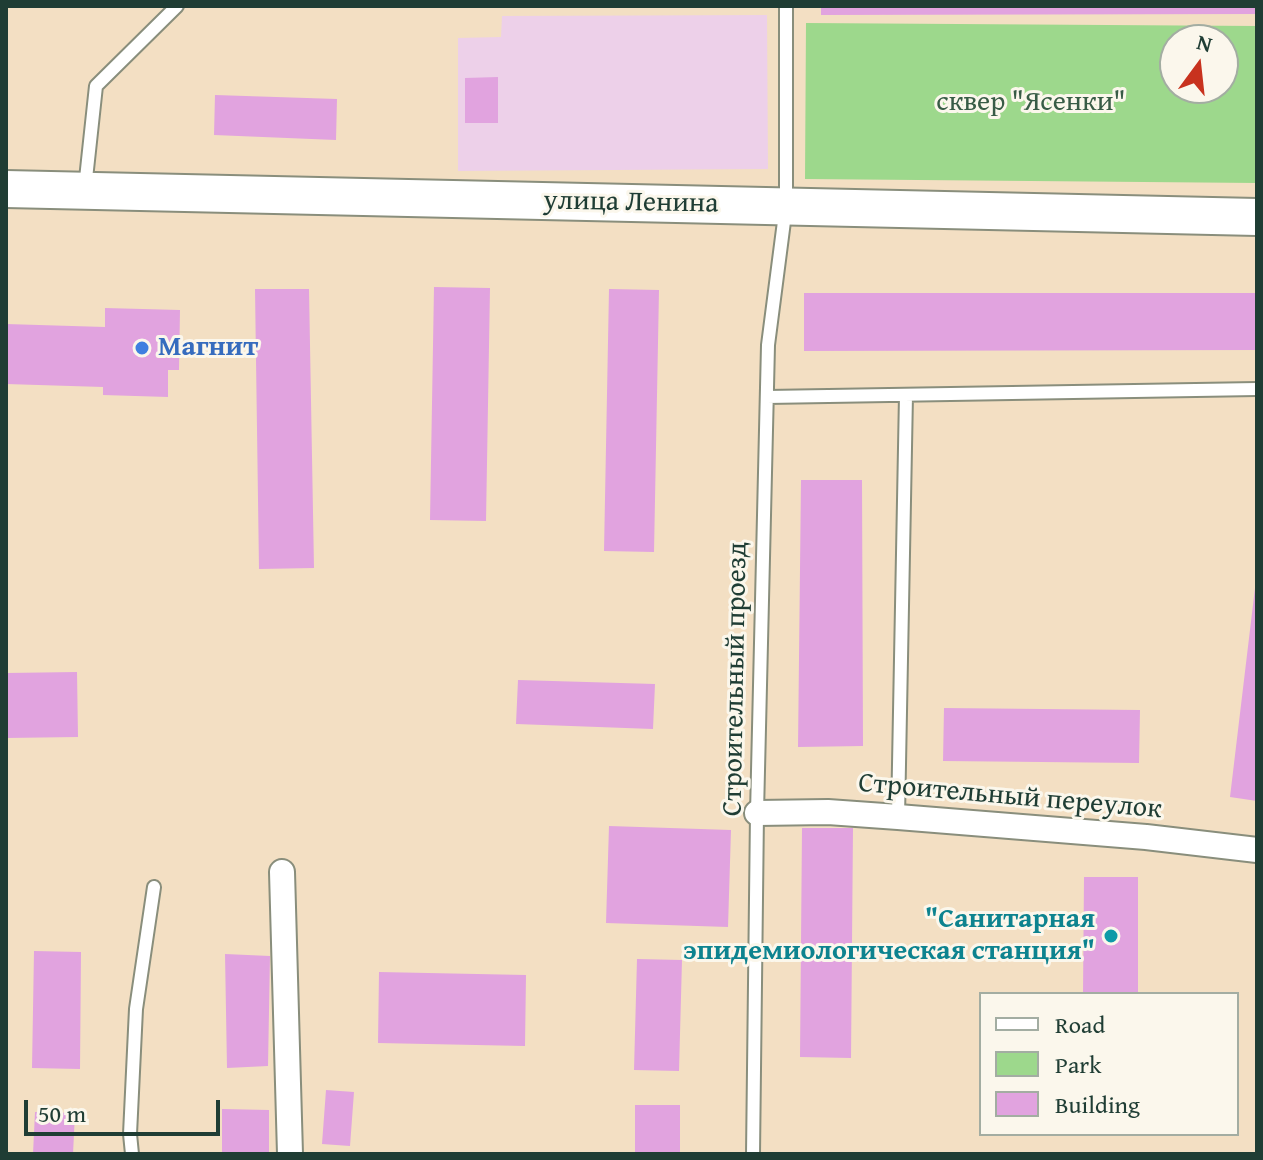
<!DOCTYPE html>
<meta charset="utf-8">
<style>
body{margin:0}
#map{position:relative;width:1263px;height:1160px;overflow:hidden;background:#f3dfc3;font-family:"Gentium Book Plus",serif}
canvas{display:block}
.frame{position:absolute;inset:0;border:8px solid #1f3d34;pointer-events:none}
.legend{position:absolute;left:979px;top:992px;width:260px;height:144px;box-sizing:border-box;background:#fbf7ec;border:2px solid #a3ada2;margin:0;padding:10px 14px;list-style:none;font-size:24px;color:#1f3d34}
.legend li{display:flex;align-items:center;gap:16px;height:40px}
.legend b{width:40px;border:2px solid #a3ada2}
.north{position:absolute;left:1159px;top:24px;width:80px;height:80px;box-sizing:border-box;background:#fbf7ec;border:2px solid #a3ada2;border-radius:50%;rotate:15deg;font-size:22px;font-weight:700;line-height:32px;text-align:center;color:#1f3d34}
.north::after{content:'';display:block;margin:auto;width:28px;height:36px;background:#c8321e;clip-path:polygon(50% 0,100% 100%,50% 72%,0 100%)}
.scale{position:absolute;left:24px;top:1100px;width:196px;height:36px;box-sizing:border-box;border:4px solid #1f3d34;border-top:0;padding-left:10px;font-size:24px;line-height:28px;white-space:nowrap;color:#1f3d34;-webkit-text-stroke:6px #fbf7ec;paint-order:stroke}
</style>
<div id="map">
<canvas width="1263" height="1160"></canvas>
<div class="frame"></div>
<ul class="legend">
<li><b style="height:10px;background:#fff"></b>Road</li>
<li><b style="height:22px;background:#9dd88c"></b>Park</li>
<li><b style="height:22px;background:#e1a3df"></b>Building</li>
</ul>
<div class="north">N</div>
<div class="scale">50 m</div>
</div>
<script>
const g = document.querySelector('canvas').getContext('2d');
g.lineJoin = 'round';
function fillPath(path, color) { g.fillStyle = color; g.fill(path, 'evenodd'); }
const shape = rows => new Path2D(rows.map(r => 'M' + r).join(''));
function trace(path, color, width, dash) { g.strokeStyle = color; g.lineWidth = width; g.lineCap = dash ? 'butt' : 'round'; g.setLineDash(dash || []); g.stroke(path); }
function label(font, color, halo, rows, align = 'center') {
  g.font = font + ' "Gentium Book Plus",serif'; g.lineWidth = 6; g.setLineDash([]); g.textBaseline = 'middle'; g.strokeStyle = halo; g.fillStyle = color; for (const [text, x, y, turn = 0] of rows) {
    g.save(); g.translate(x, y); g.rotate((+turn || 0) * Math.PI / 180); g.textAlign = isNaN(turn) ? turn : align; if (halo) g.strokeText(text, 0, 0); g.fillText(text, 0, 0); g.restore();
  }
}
fillPath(shape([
 [767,15,768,169,458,171,458,38,501,37,502,16]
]), '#edd0e9');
fillPath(shape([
 [806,23,1257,26,1257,183,805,179],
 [1175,40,1223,40,1223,88,1175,88]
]), '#9dd88c');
fillPath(shape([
 [821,6,1257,6,1257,14,821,15],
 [498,77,498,123,465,123,465,78],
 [215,95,337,99,336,140,214,135],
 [434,287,490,288,486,521,430,520],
 [255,289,309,289,314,568,259,569],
 [609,289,659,290,654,552,604,551],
 [804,293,1257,293,1257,350,804,351],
 [105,308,180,310,179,370,168,370,168,397,103,395,103,387,6,384,6,324,105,327],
 [801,480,862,480,863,746,798,747],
 [1255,588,1257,589,1257,801,1230,797],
 [77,672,78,737,6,738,6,673],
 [518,680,655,684,653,729,516,724],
 [944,708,1140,710,1139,763,943,761],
 [609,826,731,830,728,927,606,923],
 [802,828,853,828,851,1058,800,1057],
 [1084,877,1138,877,1138,994,1083,994],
 [34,951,81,952,80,1069,32,1068],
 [225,954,270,956,268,1066,227,1068],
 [637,959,682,960,679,1071,634,1070],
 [379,972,526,975,525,1046,378,1043],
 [326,1090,354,1092,350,1146,322,1144],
 [635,1105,680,1105,680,1154,635,1154],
 [222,1109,269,1110,269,1154,222,1154],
 [35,1112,75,1113,73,1154,33,1154]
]), '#e1a3df');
const lane = shape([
 [85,188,96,86,177,6],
 [767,397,1257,389],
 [898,817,906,395],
 [132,1154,130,1134,136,1009,154,887],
 [753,1154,757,813,768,345,786,206,786,6]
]);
const street = shape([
 [757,813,828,812,898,817,1146,837,1257,850],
 [282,872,290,1154]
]);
const secondary = shape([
 [6,189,1257,217]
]);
trace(lane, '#898e7c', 16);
trace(street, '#898e7c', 28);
trace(secondary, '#898e7c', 40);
trace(lane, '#fff', 12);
trace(street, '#fff', 24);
trace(secondary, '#fff', 36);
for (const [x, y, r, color] of [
 [142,348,8,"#3f7fe0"],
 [1111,936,8,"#0f9aa8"]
]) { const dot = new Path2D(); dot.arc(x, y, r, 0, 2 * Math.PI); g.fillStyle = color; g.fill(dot); trace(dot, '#fbf7ec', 3); }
label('28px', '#385c46', '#fbf7ec', [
 ["сквер \"Ясенки\"",1031,103]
]);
label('28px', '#1f3d34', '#fbf7ec', [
 ["улица Ленина",631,203,1],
 ["Строительный проезд",736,679,-89],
 ["Строительный переулок",1010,797,5]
]);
label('bold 28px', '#366cbe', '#fbf7ec', [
 ["Магнит",158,348]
], 'left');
label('bold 28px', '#0d838f', '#fbf7ec', [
 ["\"Санитарная",1095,920],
 ["эпидемиологическая станция\"",1095,952]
], 'right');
</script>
